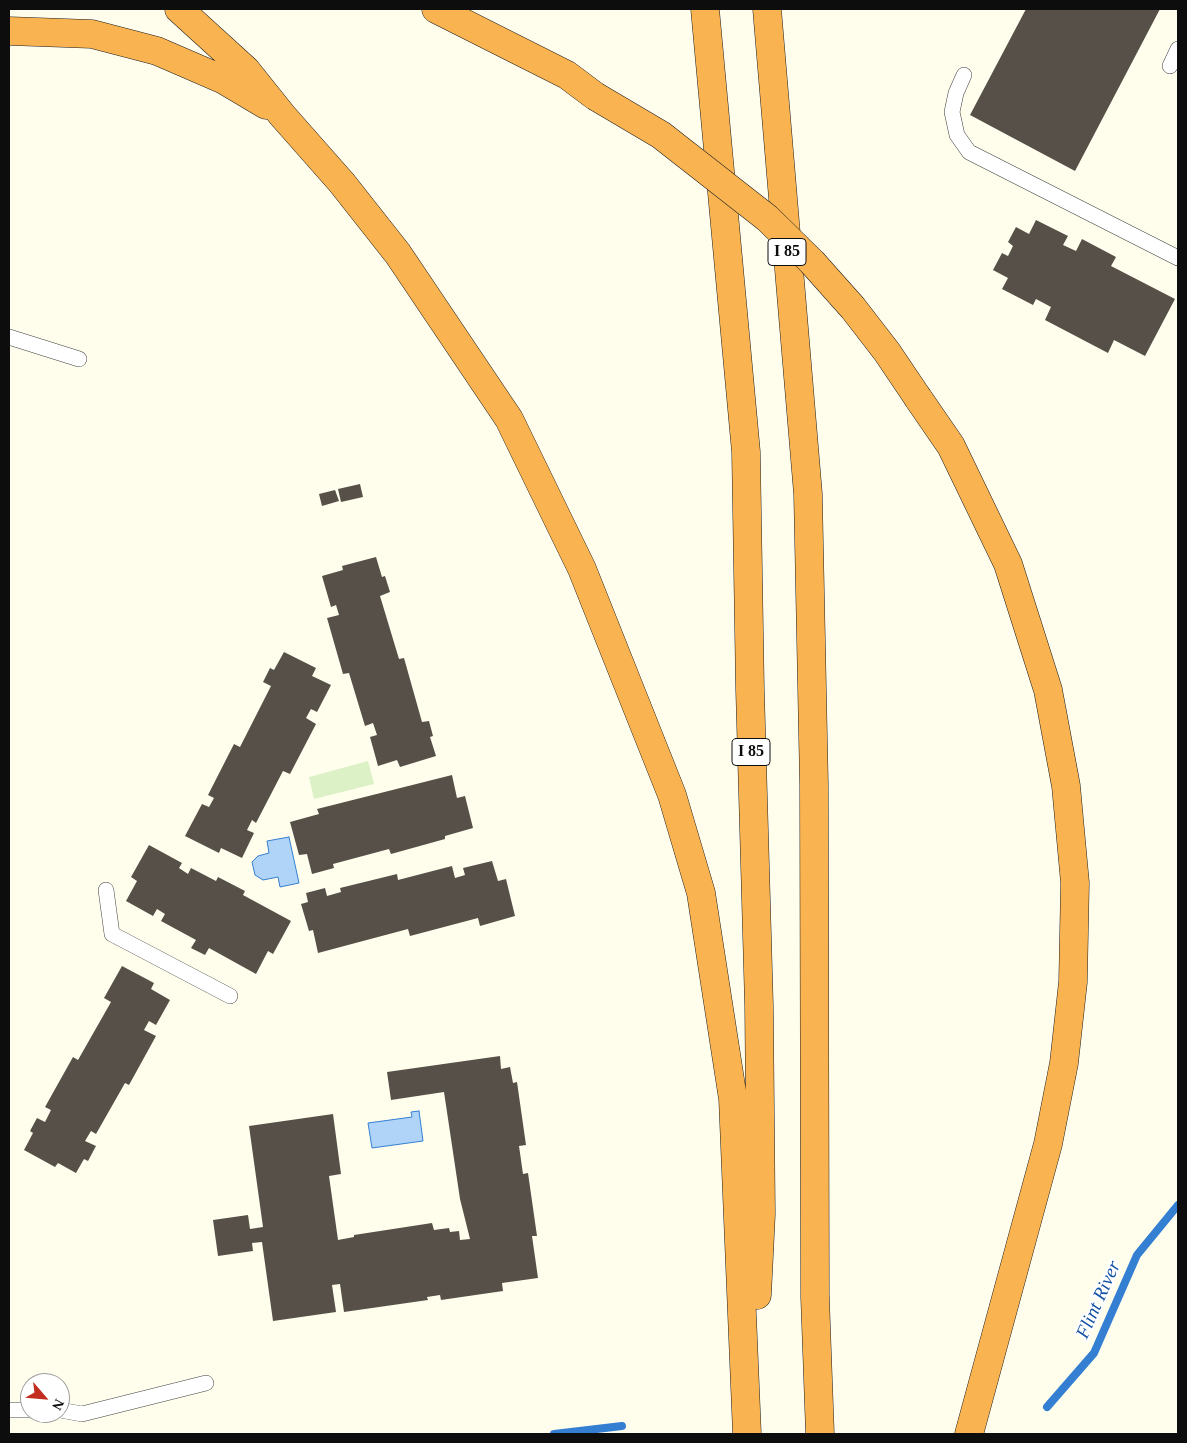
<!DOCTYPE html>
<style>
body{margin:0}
#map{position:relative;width:1187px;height:1443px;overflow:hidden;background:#fffeed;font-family:Georgia,serif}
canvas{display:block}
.frame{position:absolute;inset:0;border:10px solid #0d0d0d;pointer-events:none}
.north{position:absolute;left:20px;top:1373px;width:50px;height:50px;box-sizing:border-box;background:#fff;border:1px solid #9e9e9e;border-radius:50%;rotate:117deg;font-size:14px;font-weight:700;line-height:20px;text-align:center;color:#0d0d0d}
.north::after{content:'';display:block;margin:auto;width:18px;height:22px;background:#c22d20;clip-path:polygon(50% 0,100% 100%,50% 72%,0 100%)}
</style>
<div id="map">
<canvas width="1187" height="1443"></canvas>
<div class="frame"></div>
<div class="north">N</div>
</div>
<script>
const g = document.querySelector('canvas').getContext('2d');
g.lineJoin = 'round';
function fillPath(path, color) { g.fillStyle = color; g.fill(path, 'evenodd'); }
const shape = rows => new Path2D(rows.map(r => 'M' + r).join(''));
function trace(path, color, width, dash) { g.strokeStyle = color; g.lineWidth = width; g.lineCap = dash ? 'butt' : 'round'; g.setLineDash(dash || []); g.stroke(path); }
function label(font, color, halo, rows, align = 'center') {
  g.font = font + ' Georgia,serif'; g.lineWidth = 5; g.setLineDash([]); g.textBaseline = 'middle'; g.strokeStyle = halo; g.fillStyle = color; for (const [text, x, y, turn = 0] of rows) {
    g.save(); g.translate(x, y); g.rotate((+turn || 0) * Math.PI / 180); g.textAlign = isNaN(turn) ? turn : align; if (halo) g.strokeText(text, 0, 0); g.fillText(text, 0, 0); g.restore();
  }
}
fillPath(shape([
 [368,761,374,784,314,799,309,777]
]), '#ddf1c7');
const water = shape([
 [289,837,299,883,280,887,278,877,263,880,255,875,252,862,258,856,269,853,267,841,289,837],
 [419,1111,423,1141,372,1148,368,1123,412,1117,411,1112,419,1111]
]);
fillPath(water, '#afd4f8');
trace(water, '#347fd2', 1);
trace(shape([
 [1047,1407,1094,1353,1137,1255,1178,1205],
 [554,1434,622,1426]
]), '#347fd2', 8);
fillPath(shape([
 [1026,9,1160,9,1075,171,970,115],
 [1036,220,1068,236,1063,245,1076,251,1082,239,1116,257,1111,266,1175,299,1145,356,1114,340,1108,353,1045,320,1051,307,1036,299,1033,305,1002,289,1008,278,993,270,1002,253,1008,256,1013,246,1008,242,1016,227,1029,234],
 [360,484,363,497,341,502,338,489],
 [335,490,339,501,322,506,319,494],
 [376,557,382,577,385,576,390,592,380,596,399,659,404,658,422,722,429,721,433,736,430,737,436,756,400,767,397,760,378,766,370,737,377,735,373,723,365,726,349,673,343,674,327,618,339,615,336,605,331,607,322,576,343,570,342,566],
 [284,652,316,668,312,676,331,685,317,712,311,709,306,718,316,724,290,774,283,771,256,823,252,820,247,830,254,833,242,858,221,848,219,853,185,836,202,804,209,807,214,798,208,795,234,744,240,747,271,686,263,682,270,668,274,670],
 [452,775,457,798,465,796,473,828,445,836,445,839,391,854,389,849,333,864,334,868,312,874,307,854,299,855,290,822,319,814,317,809],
 [149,845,182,863,179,868,188,874,191,868,216,881,218,877,245,891,243,895,291,921,273,954,268,951,256,974,209,948,205,955,191,948,196,940,161,921,165,914,157,909,153,916,126,901,137,881,131,877],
 [492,861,498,881,506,879,515,916,480,926,478,918,410,936,408,929,318,953,313,930,309,931,301,904,308,902,306,893,325,888,327,896,341,892,340,888,397,874,398,880,452,866,455,878,465,875,463,868],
 [122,966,154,983,151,989,170,1000,156,1025,149,1021,144,1030,156,1036,129,1085,125,1083,96,1134,91,1131,85,1141,96,1146,88,1161,84,1159,76,1173,58,1163,55,1167,24,1150,33,1133,30,1131,37,1118,45,1122,51,1110,45,1107,73,1057,78,1060,111,1002,104,998],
 [500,1056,501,1069,510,1067,513,1083,517,1082,526,1145,519,1146,523,1174,528,1173,537,1236,532,1236,538,1278,502,1283,503,1291,441,1300,440,1295,427,1297,428,1300,344,1312,340,1284,332,1285,336,1312,273,1321,262,1242,252,1243,253,1251,218,1256,213,1220,248,1215,250,1229,263,1227,249,1126,333,1114,341,1174,329,1176,338,1240,354,1237,354,1235,432,1223,434,1230,449,1228,450,1232,459,1231,460,1240,470,1239,460,1199,444,1092,391,1100,387,1072]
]), '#565049');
const service = shape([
 [1170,66,1178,49],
 [964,75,956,93,952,112,957,135,969,152,1178,258],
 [9,337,79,359],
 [106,890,112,934,230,996],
 [9,1410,30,1410],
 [60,1410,82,1414,206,1383]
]);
const motorway = shape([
 [179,9,246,70,282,115,342,183,398,254,509,419,582,569,672,795,701,893,733,1099,747,1434],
 [436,9,567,75,595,96],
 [705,9,746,452,750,690,759,1005,761,1214,757,1295],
 [767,9,808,494,814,785,815,1297,820,1434],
 [9,31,92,34,157,51,224,80,266,105],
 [918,398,951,446,1008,564,1048,690,1066,786,1075,883,1073,982,1064,1063,1048,1144,969,1434]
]);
trace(service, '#404040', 16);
trace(motorway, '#1e1e1e', 29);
trace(service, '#fff', 15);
trace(motorway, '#f9b350', 28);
const motorwayBridge = shape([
 [595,96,661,135,767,218,812,262,853,308,887,352,918,398]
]);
trace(motorwayBridge, '#1e1e1e', 29, []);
trace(motorwayBridge, '#f9b350', 28);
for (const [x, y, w] of [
 [787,252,38],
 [751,752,38]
]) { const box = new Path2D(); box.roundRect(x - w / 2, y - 13.5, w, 27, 4); g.fillStyle = '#fff'; g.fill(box); trace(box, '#0d0d0d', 1); }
label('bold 16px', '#0d0d0d', null, [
 ["I 85",787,252],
 ["I 85",751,752]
]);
label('italic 19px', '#1251a3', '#fff', [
 ["Flint River",1099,1300,-66]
]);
</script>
